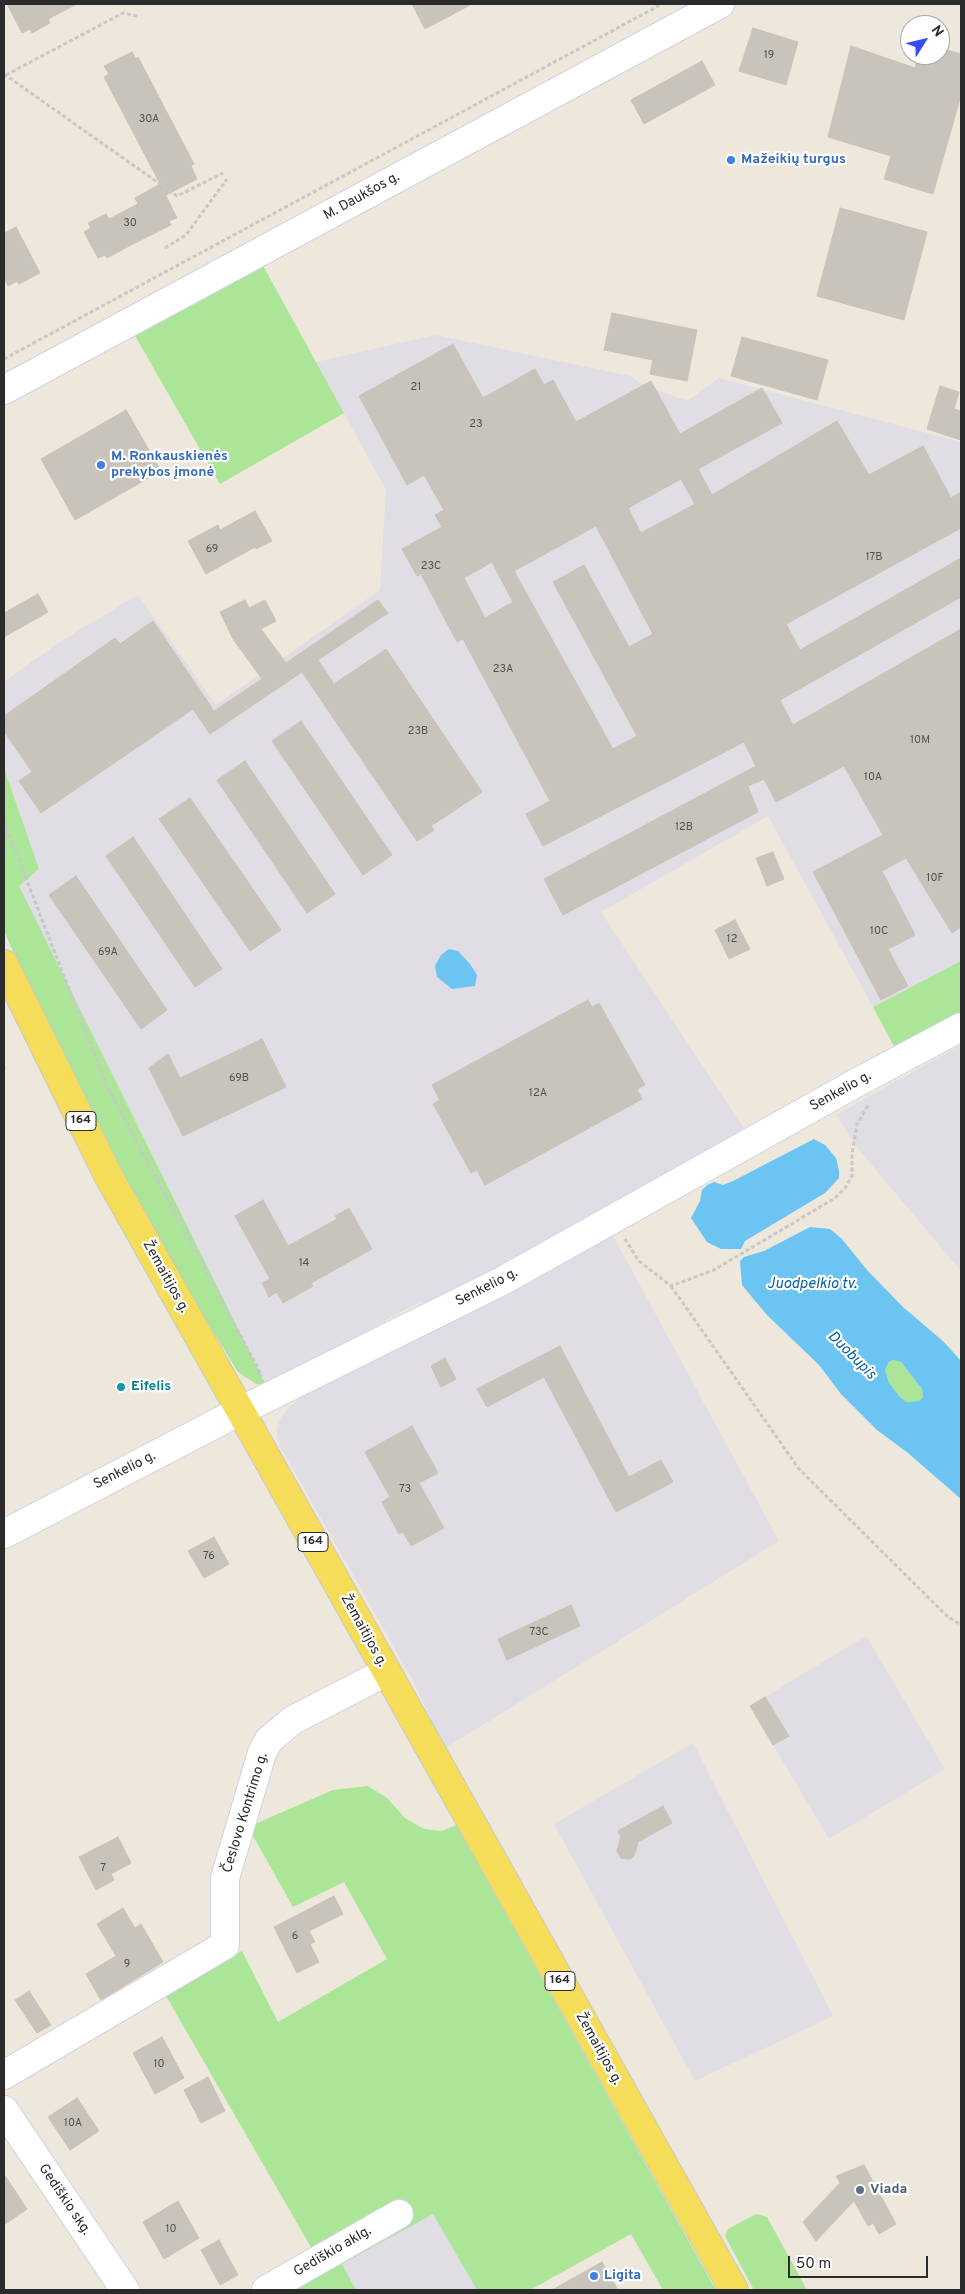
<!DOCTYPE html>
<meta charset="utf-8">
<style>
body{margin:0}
#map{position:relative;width:965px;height:2294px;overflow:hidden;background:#ede7dc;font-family:Overpass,sans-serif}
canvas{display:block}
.frame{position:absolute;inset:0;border:5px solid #2b2b2b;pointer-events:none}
.north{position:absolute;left:900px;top:15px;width:50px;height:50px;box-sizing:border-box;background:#fff;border:1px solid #aaa;border-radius:50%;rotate:54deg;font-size:14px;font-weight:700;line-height:20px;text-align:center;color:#2b2b2b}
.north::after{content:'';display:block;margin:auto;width:18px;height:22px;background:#374cff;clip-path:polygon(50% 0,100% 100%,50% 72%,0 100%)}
.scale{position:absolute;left:788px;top:2256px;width:140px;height:22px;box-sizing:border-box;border:2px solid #2b2b2b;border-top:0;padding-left:6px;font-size:15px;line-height:18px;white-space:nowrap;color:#2b2b2b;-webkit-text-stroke:4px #fff;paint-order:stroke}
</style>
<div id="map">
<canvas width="965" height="2294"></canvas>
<div class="frame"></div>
<div class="north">N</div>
<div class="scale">50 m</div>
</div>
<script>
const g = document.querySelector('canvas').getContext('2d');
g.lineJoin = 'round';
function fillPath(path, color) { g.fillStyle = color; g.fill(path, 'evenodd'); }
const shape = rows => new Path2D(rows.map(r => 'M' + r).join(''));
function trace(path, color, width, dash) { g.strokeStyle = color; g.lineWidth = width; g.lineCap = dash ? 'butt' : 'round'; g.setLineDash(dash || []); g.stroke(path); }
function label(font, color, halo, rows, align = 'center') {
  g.font = font + ' Overpass,sans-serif'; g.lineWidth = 4.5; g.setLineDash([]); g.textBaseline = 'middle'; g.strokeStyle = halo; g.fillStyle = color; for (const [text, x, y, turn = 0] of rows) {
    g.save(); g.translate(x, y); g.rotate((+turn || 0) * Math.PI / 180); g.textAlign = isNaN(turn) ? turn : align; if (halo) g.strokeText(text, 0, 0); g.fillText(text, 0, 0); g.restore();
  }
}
fillPath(shape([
 [435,335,630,376,644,385,687,401,719,378,961,442,961,961,873,1007,768,816,601,912,747,1133,447,1298,416,1304,266,1385,18,885,39,869,4,768,4,682,61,641,138,595,216,705,380,590,386,490,316,362],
 [961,1045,961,1271,855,1145,836,1115],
 [611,1232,779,1541,444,1749,415,1684,279,1444,277,1430,280,1419,288,1408,301,1397],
 [866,1636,945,1769,829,1839,750,1706],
 [693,1743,833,2016,695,2081,554,1824],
 [433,2213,477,2290,356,2290,342,2264]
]), '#e0dde5');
fillPath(shape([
 [261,262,344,413,220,484,134,334],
 [4,768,39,869,19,886,266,1385,256,1384,238,1372,146,1223,37,1006,4,931],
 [961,961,961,1018,897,1052,873,1007],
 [893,1360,901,1362,922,1389,923,1397,919,1401,906,1402,900,1397,889,1383,885,1370,889,1362],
 [368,1786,387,1798,405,1818,424,1829,442,1831,456,1825,716,2290,663,2290,631,2234,530,2290,477,2290,433,2214,342,2264,356,2290,283,2290,323,2268,166,1996,242,1951,278,2022,387,1959,344,1882,293,1907,248,1827,333,1790],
 [756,2214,767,2217,807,2290,754,2290,725,2236,728,2229]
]), '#abe597');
fillPath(shape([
 [449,949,458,951,470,964,477,975,475,986,452,989,437,977,435,966,441,955],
 [814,1139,825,1145,836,1158,839,1171,839,1178,825,1193,745,1241,741,1249,721,1249,707,1242,691,1218,700,1201,702,1190,707,1185,714,1182,723,1185,733,1181],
 [810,1227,830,1229,841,1238,867,1270,903,1307,944,1342,961,1361,961,1499,908,1453,877,1430,841,1394,819,1365,767,1315,742,1285,740,1261,744,1257,764,1251],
 [893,1360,901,1362,922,1389,923,1397,919,1401,906,1402,900,1397,889,1383,885,1370,889,1362]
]), '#6cc4f2');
const building = shape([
 [7,4,77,4,48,19,50,23,32,33,30,29,22,33,7,4],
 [412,4,472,4,425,29,412,4],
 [753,28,798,42,786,85,739,71,753,28],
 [851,46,915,68,919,55,940,55,940,48,961,54,961,95,933,194,884,179,891,156,828,137,851,46],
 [132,52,136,59,138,57,194,164,191,166,197,179,166,195,104,77,109,74,104,66,132,52],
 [702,61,715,85,644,124,631,100,702,61],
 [160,184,177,218,169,221,171,225,131,245,107,258,105,255,98,258,84,232,91,228,88,223,106,214,109,219,138,204,135,198,160,184],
 [840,208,927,232,904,320,817,296,840,208],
 [16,227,40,273,19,284,17,281,8,286,4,277,4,233,16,227],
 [612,313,697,330,687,381,650,374,653,360,604,350,612,313],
 [742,337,828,360,817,400,731,376,742,337],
 [453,344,483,398,535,369,544,385,553,380,576,422,651,381,680,434,762,388,782,423,698,469,712,495,837,421,869,475,923,446,951,498,961,492,961,528,786,624,800,650,961,558,961,597,780,700,793,725,961,629,961,927,952,933,906,858,882,871,915,935,888,949,908,986,881,1000,813,872,883,835,844,766,776,802,764,779,748,786,758,812,563,915,544,879,756,766,744,742,543,846,526,814,550,801,463,639,457,642,421,574,417,576,402,549,442,527,435,515,444,510,424,475,407,485,359,396,453,344],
 [681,479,695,504,641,533,628,508,681,479],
 [596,526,653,634,629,647,584,565,553,582,637,736,613,749,514,571,596,526],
 [492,562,513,602,485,618,464,578,492,562],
 [940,386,959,392,954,409,961,411,961,440,927,429,940,386],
 [126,410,161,471,75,520,41,459,126,410],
 [255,511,272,541,256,549,255,547,206,574,188,541,218,525,220,530,255,511],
 [38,594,48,612,4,637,4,613,38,594],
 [245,600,249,608,265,600,276,621,261,629,286,663,378,600,388,613,318,660,334,684,386,649,482,792,431,826,434,830,417,841,302,672,210,734,193,709,41,813,19,781,32,772,4,731,4,716,115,638,120,644,153,621,214,711,262,679,233,639,220,612,245,600],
 [301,721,392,855,363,875,272,741,301,721],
 [245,761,335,894,307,913,217,780,245,761],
 [190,798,281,930,250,951,159,819,190,798],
 [133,837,222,969,195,987,106,856,133,837],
 [773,852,784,879,767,886,756,858,773,852],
 [76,876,167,1010,141,1029,49,895,76,876],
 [735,920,750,949,729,959,715,930,735,920],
 [588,1000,592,1007,599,1003,645,1085,637,1089,642,1099,485,1185,477,1170,471,1173,433,1104,440,1100,432,1085,588,1000],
 [262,1039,286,1087,183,1136,149,1068,168,1054,180,1078,262,1039],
 [263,1200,288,1246,337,1219,335,1216,349,1208,372,1249,311,1283,313,1286,283,1303,277,1292,269,1297,262,1283,270,1279,235,1216,263,1200],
 [560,1346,629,1477,661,1460,673,1482,616,1512,544,1377,487,1407,477,1389,560,1346],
 [445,1358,456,1379,441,1387,431,1366,445,1358],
 [412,1426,438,1473,419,1483,444,1528,411,1546,403,1532,399,1534,382,1502,390,1497,365,1452,412,1426],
 [214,1537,229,1564,204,1578,188,1551,214,1537],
 [571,1605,580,1626,507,1660,498,1639,571,1605],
 [765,1697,789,1736,773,1745,750,1706,765,1697],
 [663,1806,672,1823,638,1842,634,1856,630,1859,621,1858,617,1851,621,1837,618,1831,663,1806],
 [118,1837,131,1863,111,1874,114,1880,96,1890,79,1857,118,1837],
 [334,1896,343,1914,309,1931,315,1942,310,1944,319,1962,297,1973,274,1927,334,1896],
 [123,1908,135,1928,141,1924,163,1962,101,2000,86,1974,116,1956,97,1924,123,1908],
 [29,1991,51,2025,37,2033,15,2000,29,1991],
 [162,2037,184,2078,155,2094,133,2053,162,2037],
 [208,2077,225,2111,201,2123,184,2090,208,2077],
 [77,2098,99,2131,70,2150,48,2117,77,2098],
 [864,2165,896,2224,879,2234,873,2223,868,2226,854,2201,816,2241,803,2222,840,2183,836,2176,864,2165],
 [4,2174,27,2209,4,2225,4,2174],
 [178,2201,199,2238,164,2259,143,2222,178,2201],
 [219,2240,238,2275,220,2285,201,2250,219,2240],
 [602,2262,618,2290,552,2290,602,2262]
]);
fillPath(building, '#c8c4bc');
trace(building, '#c9c3b6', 1);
const minor = shape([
 [4,390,720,4],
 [4,1534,240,1411,502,1281,856,1083,961,1027],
 [4,2075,225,1945,225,1878,262,1753,269,1740,293,1720,386,1672],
 [4,2110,125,2290],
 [266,2290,399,2214]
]);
const major = shape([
 [4,964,108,1175,734,2290]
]);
trace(minor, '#d1d3e4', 30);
trace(major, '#c8c8c8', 30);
trace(shape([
 [4,74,177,196,223,173],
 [6,75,123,13,137,16],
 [165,248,186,235,227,179],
 [4,359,662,4],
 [4,822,106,1084,262,1376],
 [4,1067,4,1069],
 [625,1239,639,1261,671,1286,714,1270,835,1198,845,1188,852,1176,852,1154,857,1124,869,1104],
 [671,1286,799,1469,947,1616,961,1625]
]), '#c8c8c8', 3, [4, 2.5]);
trace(minor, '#fff', 28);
trace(major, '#f5dd59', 28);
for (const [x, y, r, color] of [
 [731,160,5,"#3f7fe0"],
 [101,465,5,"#3f7fe0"],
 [121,1387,5,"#0f9aa8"],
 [860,2190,5,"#5c6f8a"],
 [594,2276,5,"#3f7fe0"]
]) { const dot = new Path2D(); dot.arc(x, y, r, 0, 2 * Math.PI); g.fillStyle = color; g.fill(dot); trace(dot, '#fff', 2); }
label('11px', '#52514f', null, [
 ["19",769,56],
 ["30A",149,120],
 ["30",130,224],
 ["21",416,388],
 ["23",476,425],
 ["69",212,550],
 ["17B",874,558],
 ["23C",431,567],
 ["23A",503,670],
 ["23B",418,732],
 ["10M",920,741],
 ["10A",873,778],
 ["12B",684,828],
 ["10F",935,879],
 ["10C",879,932],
 ["12",732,940],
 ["69A",108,953],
 ["69B",239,1079],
 ["12A",538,1094],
 ["14",304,1264],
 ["73",405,1490],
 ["76",209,1557],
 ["73C",539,1633],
 ["7",103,1869],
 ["6",295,1937],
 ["9",127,1965],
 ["10",159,2065],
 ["10A",73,2124],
 ["10",171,2230]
]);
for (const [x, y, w] of [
 [81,1121,30],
 [313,1542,30],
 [560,1981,30]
]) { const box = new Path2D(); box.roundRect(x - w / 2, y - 9.5, w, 19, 4); g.fillStyle = '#fff'; g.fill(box); trace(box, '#2b2b2b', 1); }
label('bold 12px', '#2b2b2b', null, [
 ["164",81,1121],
 ["164",313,1542],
 ["164",560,1981]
]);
label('bold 14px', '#366cbe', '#fff', [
 ["Mažeikių turgus",741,160],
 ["M. Ronkauskienės",111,457],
 ["prekybos įmonė",111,473],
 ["Ligita",604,2276]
], 'left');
label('14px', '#2b2b2b', '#fff', [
 ["M. Daukšos g.",362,197,-29],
 ["Senkelio g.",841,1092,-29],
 ["Žemaitijos g.",165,1277,61],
 ["Senkelio g.",487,1288,-27],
 ["Senkelio g.",125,1471,-27],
 ["Žemaitijos g.",363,1631,61],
 ["Česlovo Kontrimo g.",246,1813,-73],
 ["Žemaitijos g.",598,2049,61],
 ["Gediškio skg.",64,2200,56],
 ["Gediškio aklg.",333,2252,-30]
]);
label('bold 14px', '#0d838f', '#fff', [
 ["Eifelis",131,1387]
], 'left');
label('bold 14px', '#4e5e75', '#fff', [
 ["Viada",870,2190]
], 'left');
label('italic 15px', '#0960a0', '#fff', [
 ["Juodpelkio tv.",812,1285],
 ["Duobupis",851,1356,45]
]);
</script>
